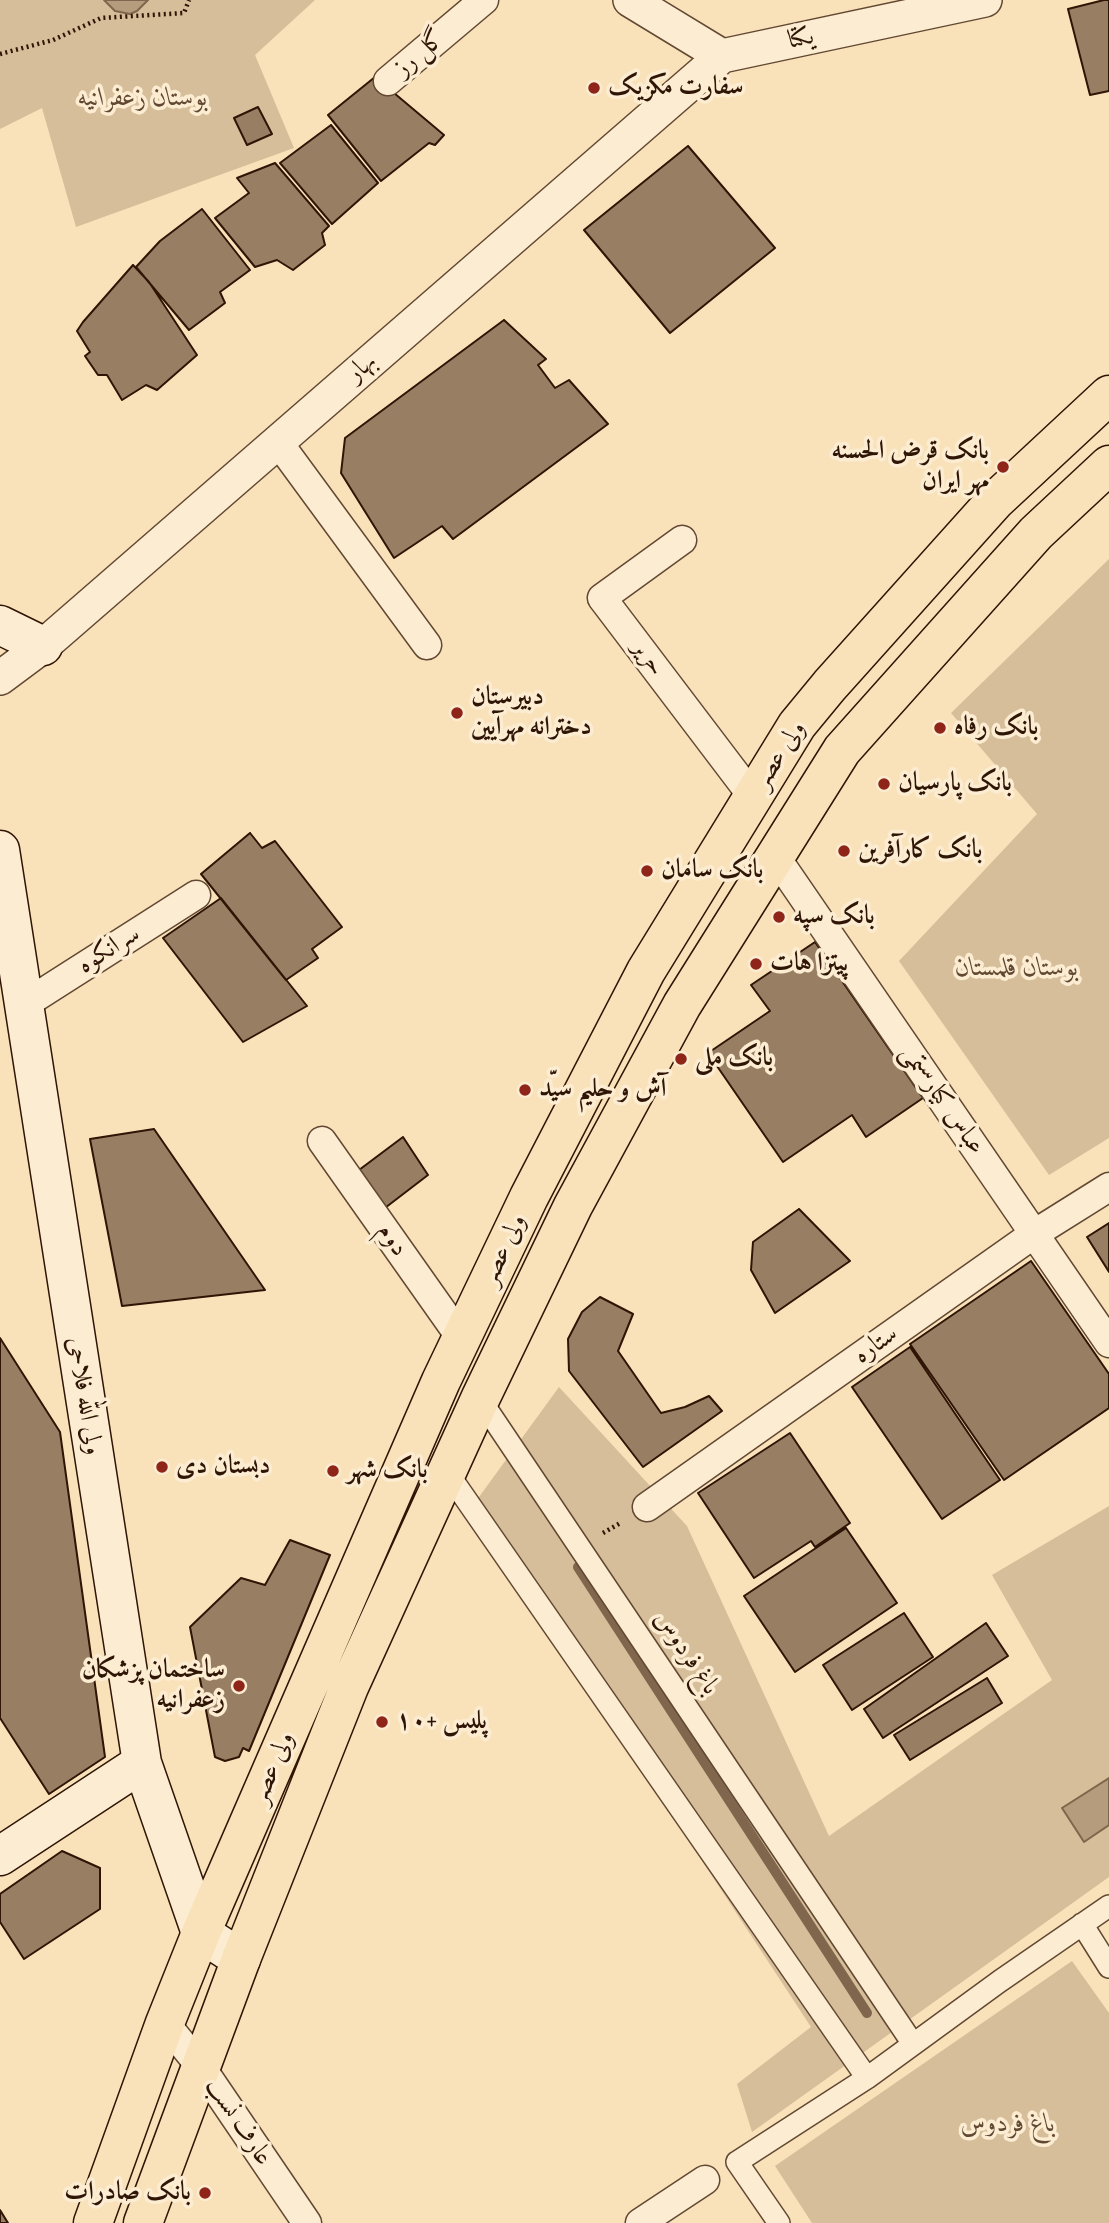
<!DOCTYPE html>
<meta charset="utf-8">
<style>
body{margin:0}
canvas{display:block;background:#f9e1b9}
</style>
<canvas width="1109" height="2223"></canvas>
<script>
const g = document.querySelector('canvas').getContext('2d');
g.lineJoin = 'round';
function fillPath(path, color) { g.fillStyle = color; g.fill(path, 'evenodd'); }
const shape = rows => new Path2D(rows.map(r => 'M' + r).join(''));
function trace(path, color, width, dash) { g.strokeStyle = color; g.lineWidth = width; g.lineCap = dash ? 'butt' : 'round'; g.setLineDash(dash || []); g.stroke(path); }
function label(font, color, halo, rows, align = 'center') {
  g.font = font + ' "IM FELL French Canon",Amiri,serif'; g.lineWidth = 7; g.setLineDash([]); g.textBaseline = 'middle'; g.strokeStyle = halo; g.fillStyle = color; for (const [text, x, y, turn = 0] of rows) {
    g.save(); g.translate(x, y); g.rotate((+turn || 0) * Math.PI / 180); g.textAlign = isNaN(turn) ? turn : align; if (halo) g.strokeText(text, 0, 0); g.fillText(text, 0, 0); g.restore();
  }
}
fillPath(shape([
 [0,0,315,0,255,55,294,148,76,227,42,108,0,129],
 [1109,559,1109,1138,1049,1175,899,961,1037,814,951,713],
 [559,1387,687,1526,829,1836,1052,1680,992,1575,1109,1506,1109,1877,752,2132,737,2084,811,2027,471,1508],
 [1072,1961,1109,2013,1109,2223,812,2223,775,2166]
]), '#d7be9a');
const water = shape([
 [104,0,148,0,137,11,130,14,115,11,104,0],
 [1109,1778,1109,1825,1084,1842,1062,1808,1109,1778]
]);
fillPath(water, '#b49c7c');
trace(water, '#7f664c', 2);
trace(shape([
 [578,1567,867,2013]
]), '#7f664c', 10);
const building = shape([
 [1104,0,1109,0,1109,91,1090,95,1068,9,1104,0],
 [375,77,444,135,435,145,429,143,381,181,328,115,375,77],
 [258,107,272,134,247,145,234,118,258,107],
 [331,125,378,183,332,224,280,163,331,125],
 [688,146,775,248,670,333,584,230,688,146],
 [275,163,329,226,322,233,325,245,293,270,277,260,255,267,215,218,249,193,237,178,275,163],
 [202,209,250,270,220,292,225,303,189,330,136,267,160,241,202,209],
 [133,265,149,282,197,355,157,390,146,385,122,400,107,375,98,375,85,356,90,352,77,331,83,322,133,265],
 [504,320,546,359,538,365,555,388,569,380,608,424,453,539,442,526,394,558,341,473,345,438,504,320],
 [250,833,262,848,275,841,342,927,312,949,318,958,286,980,201,874,250,833],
 [221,898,307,1006,243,1042,163,938,221,898],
 [815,942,923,1098,866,1137,852,1115,783,1162,708,1053,770,1011,751,985,815,942],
 [154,1129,265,1290,122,1306,90,1139,154,1129],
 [403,1137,428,1175,381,1211,355,1173,403,1137],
 [799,1209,850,1261,775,1313,751,1270,753,1242,799,1209],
 [1109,1223,1109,1272,1087,1237,1109,1223],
 [1031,1261,1109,1374,1109,1408,1004,1480,910,1344,1031,1261],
 [600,1297,633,1314,618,1351,661,1413,685,1407,709,1396,722,1411,643,1467,569,1371,568,1339,582,1312,600,1297],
 [0,1338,60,1432,105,1757,49,1794,0,1718,0,1338],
 [910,1347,1000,1480,942,1519,852,1387,910,1347],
 [790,1433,850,1523,815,1547,811,1541,754,1578,698,1493,790,1433],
 [846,1528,897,1603,795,1672,744,1596,846,1528],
 [290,1540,330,1555,249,1751,243,1748,239,1757,225,1761,215,1757,190,1627,241,1578,265,1585,290,1540],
 [904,1613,933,1657,852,1710,823,1665,904,1613],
 [986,1623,1008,1656,883,1738,864,1709,986,1623],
 [987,1678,1002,1703,910,1760,894,1735,987,1678],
 [62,1851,100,1868,100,1909,24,1959,0,1922,0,1894,62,1851],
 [0,2210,8,2223,0,2223,0,2210]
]);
fillPath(building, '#987f63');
trace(building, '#2f1505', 2);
const pedestrian = shape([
 [480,1399,913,2044],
 [447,1472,867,2078],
 [1082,1924,1109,1967],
 [779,2223,737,2162,867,2078,1000,1981,1109,1906]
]);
const minor = shape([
 [388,81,484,0],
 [278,442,427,645],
 [682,540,602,598,753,797],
 [775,856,1109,1343],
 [22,1006,196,895],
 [322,1141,461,1338],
 [647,1507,1034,1234,1109,1187],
 [165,2023,201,2067,307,2223],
 [640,2223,705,2180]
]);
const tertiary = shape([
 [630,0,722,56,985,0],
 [0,678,43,646,722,56]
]);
const secondary = shape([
 [0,625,43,646],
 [0,850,142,1763,201,1933,241,1959],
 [0,1856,142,1763]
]);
const primary = shape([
 [93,2223,165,2023,201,1933,441,1381,529,1197,646,971,797,725,830,685,995,501,1109,395],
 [143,2223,241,1959,349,1687,480,1399,573,1206,682,1005,842,750,1036,533,1109,465]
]);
trace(pedestrian, '#624832', 24);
trace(minor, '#624832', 31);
trace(tertiary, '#624832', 36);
trace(secondary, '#2f1505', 41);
trace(primary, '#2f1505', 41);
trace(shape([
 [0,54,53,40,101,18,184,13,189,0],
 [603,1533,622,1522]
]), '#2f1505', 4.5, [2, 3.5]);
trace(pedestrian, '#fbecd2', 21);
trace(minor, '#fbecd2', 28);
trace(tertiary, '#fbecd2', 33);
trace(secondary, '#fbecd2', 38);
trace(primary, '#f9e1b9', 38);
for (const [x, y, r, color] of [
 [594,88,7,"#8f2418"],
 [1003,467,7,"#8f2418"],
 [457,713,7,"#8f2418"],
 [940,728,7,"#8f2418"],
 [884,784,7,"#8f2418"],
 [844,851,7,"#8f2418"],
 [647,871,7,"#8f2418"],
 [779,917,7,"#8f2418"],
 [756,964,7,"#8f2418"],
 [681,1059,7,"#8f2418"],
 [525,1090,7,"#8f2418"],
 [162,1467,7,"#8f2418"],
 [333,1471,7,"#8f2418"],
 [239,1686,7,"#8f2418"],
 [382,1722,7,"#8f2418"],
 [205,2193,7,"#8f2418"]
]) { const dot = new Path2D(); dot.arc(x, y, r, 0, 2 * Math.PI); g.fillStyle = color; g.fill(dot); trace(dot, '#fbecd2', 2.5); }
label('26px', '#2f1505', '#fbecd2', [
 ["یکتا",801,39,-12],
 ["گل رز",420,54,-40],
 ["بهار",362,368,-41],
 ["حریر",648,658,53],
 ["ولی عصر",780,755,-57],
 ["سرانکوه",109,950,-32],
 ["عباس کیارستمی",942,1100,55],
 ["دوم",392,1240,55],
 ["ولی عصر",504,1250,-65],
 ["ستاره",876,1345,-35],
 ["ولی‌ الله فلاحی",84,1396,81],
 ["باغ فردوس",686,1653,56],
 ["ولی عصر",273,1768,-67],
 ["عارف نسب",238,2122,56]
]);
label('bold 26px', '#2f1505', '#fbecd2', [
 ["سفارت مکزیک",608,88],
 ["بانک قرض الحسنه",989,452,"right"],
 ["مهر ایران",989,482,"right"],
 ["دبیرستان",471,698],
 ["دخترانه مهرآیین",471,728],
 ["بانک رفاه",954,728],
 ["بانک پارسیان",898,784],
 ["بانک کارآفرین",858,851],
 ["بانک سامان",661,871],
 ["بانک سپه",793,917],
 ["پیتزا هات",770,964],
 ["بانک ملی",695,1059],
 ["آش و حلیم سیّد",539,1090],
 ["دبستان دی",176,1467],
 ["بانک شهر",347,1471],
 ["ساختمان پزشکان",225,1671,"right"],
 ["زعفرانیه",225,1701,"right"],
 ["پلیس +۱۰",396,1722],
 ["بانک صادرات",191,2193,"right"]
], 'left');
label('italic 26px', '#614832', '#fbecd2', [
 ["بوستان زعفرانیه",143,99],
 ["بوستان قلمستان",1017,969],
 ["باغ فردوس",1008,2125]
]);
</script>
